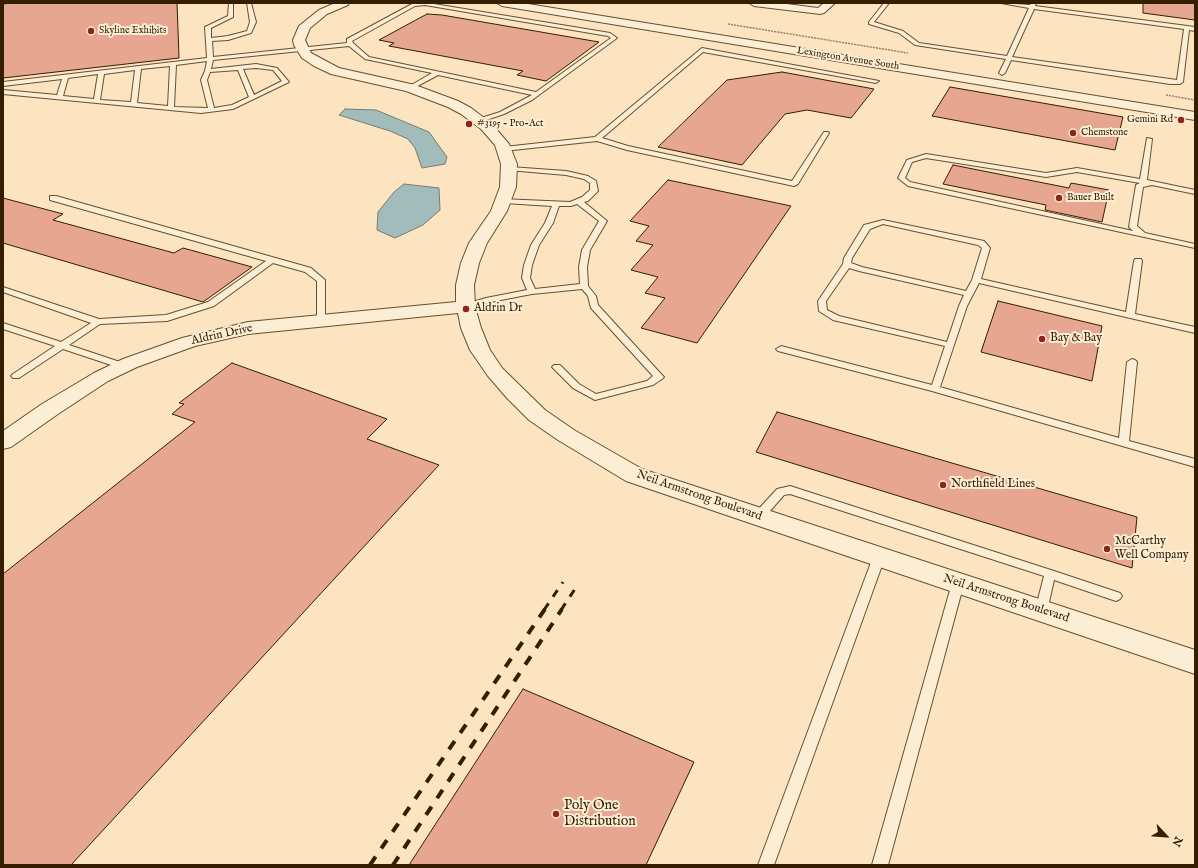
<!DOCTYPE html>
<style>
body{margin:0}
#map{position:relative;width:1198px;height:868px;overflow:hidden;background:#fbe4bf;font-family:"IM FELL English",serif}
canvas{display:block}
.frame{position:absolute;inset:0;border:4px solid #341e00;pointer-events:none}
.north{position:absolute;left:1146px;top:816px;width:40px;height:40px;-webkit-text-stroke:3px #fcedd5;paint-order:stroke;rotate:116deg;font-size:11px;font-weight:700;line-height:16px;text-align:center;color:#341e00}
.north::after{content:'';display:block;margin:auto;width:14px;height:18px;background:#341e00;clip-path:polygon(50% 0,100% 100%,50% 72%,0 100%)}
</style>
<div id="map">
<canvas width="1198" height="868"></canvas>
<div class="frame"></div>
<div class="north">N</div>
</div>
<script>
const g = document.querySelector('canvas').getContext('2d');
g.lineJoin = 'round';
function fillPath(path, color) { g.fillStyle = color; g.fill(path, 'evenodd'); }
const shape = rows => new Path2D(rows.map(r => 'M' + r).join(''));
function trace(path, color, width, dash) { g.strokeStyle = color; g.lineWidth = width; g.lineCap = dash ? 'butt' : 'round'; g.setLineDash(dash || []); g.stroke(path); }
function label(font, color, halo, rows, align = 'center') {
  g.font = font + ' "IM FELL English",serif'; g.lineWidth = 4; g.setLineDash([]); g.textBaseline = 'middle'; g.strokeStyle = halo; g.fillStyle = color; for (const [text, x, y, turn = 0] of rows) {
    g.save(); g.translate(x, y); g.rotate((+turn || 0) * Math.PI / 180); g.textAlign = isNaN(turn) ? turn : align; if (halo) g.strokeText(text, 0, 0); g.fillText(text, 0, 0); g.restore();
  }
}
const water = shape([
 [345,109,376,110,429,132,447,157,445,164,422,168,415,148,408,139,390,131,339,115,345,109],
 [404,184,439,188,440,210,423,225,395,238,377,230,378,212,394,192,404,184]
]);
fillPath(water, '#a2bcbb');
trace(water, '#767d70', 1);
const building = shape([
 [11,3,177,3,179,58,3,78,3,4,11,3],
 [1143,3,1195,3,1195,20,1143,13,1143,3],
 [427,14,442,15,599,42,546,81,517,75,523,71,389,46,394,43,379,40,427,14],
 [782,72,874,89,851,118,807,110,785,114,742,165,658,147,727,80,782,72],
 [950,87,1123,117,1115,150,932,116,950,87],
 [953,165,1069,188,1071,183,1109,190,1102,222,1045,210,1046,205,943,184,953,165],
 [668,180,791,206,697,343,641,328,665,298,645,293,658,277,631,270,653,245,636,241,649,226,630,221,668,180],
 [3,198,63,214,53,220,174,253,183,248,252,267,203,302,3,243,3,198],
 [998,301,1102,326,1092,381,981,352,998,301],
 [232,363,387,419,367,439,439,465,71,865,3,865,3,574,195,422,172,414,184,404,179,403,232,363],
 [777,412,1137,517,1132,568,756,452,777,412],
 [523,689,694,762,646,865,409,865,523,689]
]);
fillPath(building, '#e7a690');
trace(building, '#341e00', 1);
const service = shape([
 [229,3,233,3,233,17,211,28,211,38,228,36,247,31,250,22,247,3,251,3,256,22,251,33,228,40,212,41,213,57,347,43,347,39,412,4,420,3,428,3,610,33,617,38,532,100,504,114,480,122,478,121,478,119,500,112,532,95,438,75,412,89,408,89,408,87,432,73,365,59,349,46,213,60,211,69,256,64,277,68,289,82,233,109,201,113,3,94,3,90,57,95,62,79,3,86,3,82,207,58,205,27,228,16,229,3],
 [425,5,608,36,611,38,536,92,369,57,353,43,352,41,415,6,425,5],
 [207,61,205,71,201,80,208,108,174,107,176,65,207,61],
 [170,66,168,106,137,103,141,69,170,66],
 [256,68,273,70,282,81,254,95,243,69,256,68],
 [135,70,131,102,100,100,104,74,135,70],
 [238,70,249,97,232,105,214,108,207,80,210,72,238,70],
 [98,74,94,99,63,96,68,78,98,74],
 [884,3,889,3,874,22,903,31,919,43,1007,56,1029,8,1001,3,1030,5,1032,3,1036,3,1035,6,1195,27,1195,31,1189,30,1183,82,1180,84,1170,84,1011,60,1005,73,1002,75,999,73,1006,59,915,45,899,33,869,24,869,22,884,3],
 [1034,9,1184,29,1177,80,1012,57,1034,9],
 [702,48,879,81,876,83,703,52,602,138,628,146,792,181,824,132,828,132,829,133,798,184,794,186,627,150,597,141,504,151,501,149,504,147,595,137,702,48],
 [1147,138,1152,139,1147,180,1195,190,1195,194,1152,185,1143,187,1137,226,1145,233,1195,244,1195,248,908,186,898,178,907,160,926,154,1046,173,1077,168,1140,179,1147,138],
 [926,158,1046,177,1077,172,1140,183,1136,185,1129,227,1133,231,910,182,905,178,912,162,926,158],
 [510,167,566,171,588,176,596,181,598,191,588,201,584,202,607,221,590,250,587,267,588,286,596,296,598,305,662,375,664,377,662,379,653,385,595,400,573,388,552,367,554,365,560,365,579,384,596,394,647,381,653,376,591,308,588,296,582,289,532,294,490,302,466,310,463,309,462,307,463,305,486,298,527,290,522,278,524,265,531,245,545,223,552,206,504,203,500,201,501,199,570,202,582,197,590,190,590,183,584,179,566,175,508,170,508,168,510,167],
 [577,204,599,221,582,250,579,267,580,284,535,289,530,278,532,265,539,245,553,223,559,206,571,206,577,204],
 [50,196,56,196,311,268,325,280,325,321,321,324,317,321,317,281,305,272,273,263,214,306,167,321,100,324,69,345,126,364,128,366,126,368,120,368,63,349,19,378,13,378,11,376,13,374,55,346,3,329,3,323,61,342,91,323,3,292,3,287,99,319,166,315,208,302,266,261,50,200,50,196],
 [883,220,984,241,990,248,981,279,1126,312,1134,261,1135,259,1141,259,1142,261,1135,314,1195,327,1195,333,979,283,967,306,940,387,1119,438,1127,362,1132,359,1135,360,1137,362,1129,441,1195,459,1195,467,932,391,778,351,776,349,781,346,932,385,945,346,833,320,819,311,818,301,843,264,844,258,864,225,883,220],
 [883,224,978,245,982,248,972,280,966,291,862,267,851,263,852,258,870,229,883,224],
 [849,268,859,271,964,295,959,306,947,342,839,316,827,310,826,301,849,268],
 [790,486,1054,571,1120,593,1122,596,1120,599,1116,601,1054,580,1047,611,1045,614,1041,616,1037,614,1035,611,1044,576,790,494,784,495,762,520,754,520,753,517,754,514,777,489,790,486],
 [879,553,883,554,885,557,774,865,758,865,873,557,875,554,879,553],
 [958,578,962,580,964,583,888,865,872,865,952,583,954,580,958,578]
]);
const minor = shape([
 [749,3,779,3,818,8,824,3,835,3,824,13,820,14,754,6,749,3]
]);
const tertiary = shape([
 [335,3,349,3,348,5,327,14,310,28,305,40,311,53,339,68,415,85,458,101,471,108,491,123,509,144,517,164,516,187,507,211,487,243,479,263,474,285,475,307,481,328,490,350,502,368,545,410,574,430,642,469,1195,650,1195,674,626,481,558,440,529,420,507,398,488,376,470,350,461,328,458,313,248,334,195,346,137,367,108,381,58,414,11,447,3,449,3,431,42,404,94,373,123,359,182,338,248,322,456,302,456,285,461,263,469,243,491,211,500,187,501,164,495,145,481,129,461,114,448,107,406,91,331,74,314,66,302,58,294,45,293,40,299,26,319,10,335,3],
 [497,3,522,3,1195,112,1195,120,502,6,497,3]
]);
trace(service, '#665030', 2);
trace(minor, '#665030', 2);
trace(tertiary, '#665030', 2);
trace(shape([
 [728,24,908,53],
 [1166,95,1195,100]
]), '#341e00', 1.5, [0.5, 1]);
fillPath(service, '#fcedd5');
fillPath(minor, '#fcedd5');
fillPath(tertiary, '#fcedd5');
trace(shape([
 [544,610,563,582],
 [561,610,575,589]
]), '#341e00', 3, [8, 8]);
trace(shape([
 [370,865,545,609],
 [393,865,562,609]
]), '#341e00', 4, [10, 10]);
for (const [x, y, r, color] of [
 [91,31,4,"#8f2418"],
 [1181,120,4,"#8f2418"],
 [469,124,4,"#8f2418"],
 [1073,133,4,"#8f2418"],
 [1059,198,4,"#8f2418"],
 [466,309,4,"#8f2418"],
 [1042,339,4,"#8f2418"],
 [943,485,4,"#8f2418"],
 [1107,549,4,"#8f2418"],
 [556,814,4,"#8f2418"]
]) { const dot = new Path2D(); dot.arc(x, y, r, 0, 2 * Math.PI); g.fillStyle = color; g.fill(dot); trace(dot, '#fcedd5', 1.5); }
label('10px', '#341e00', '#fcedd5', [
 ["Skyline Exhibits",99,31],
 ["Gemini Rd",1173,120,"right"],
 ["#3195 - Pro-Act",477,124],
 ["Chemstone",1081,133],
 ["Bauer Built",1067,198]
], 'left');
label('10px', '#341e00', '#fcedd5', [
 ["Lexington Avenue South",848,59,9]
]);
label('12px', '#341e00', '#fcedd5', [
 ["Aldrin Dr",474,309],
 ["Bay & Bay",1050,339],
 ["Northfield Lines",951,485],
 ["McCarthy",1115,542],
 ["Well Company",1115,556]
], 'left');
label('12px', '#341e00', '#fcedd5', [
 ["Aldrin Drive",222,335,-12],
 ["Neil Armstrong Boulevard",699,496,19],
 ["Neil Armstrong Boulevard",1006,599,18]
]);
label('14px', '#341e00', '#fcedd5', [
 ["Poly One",564,806],
 ["Distribution",564,822]
], 'left');
</script>
